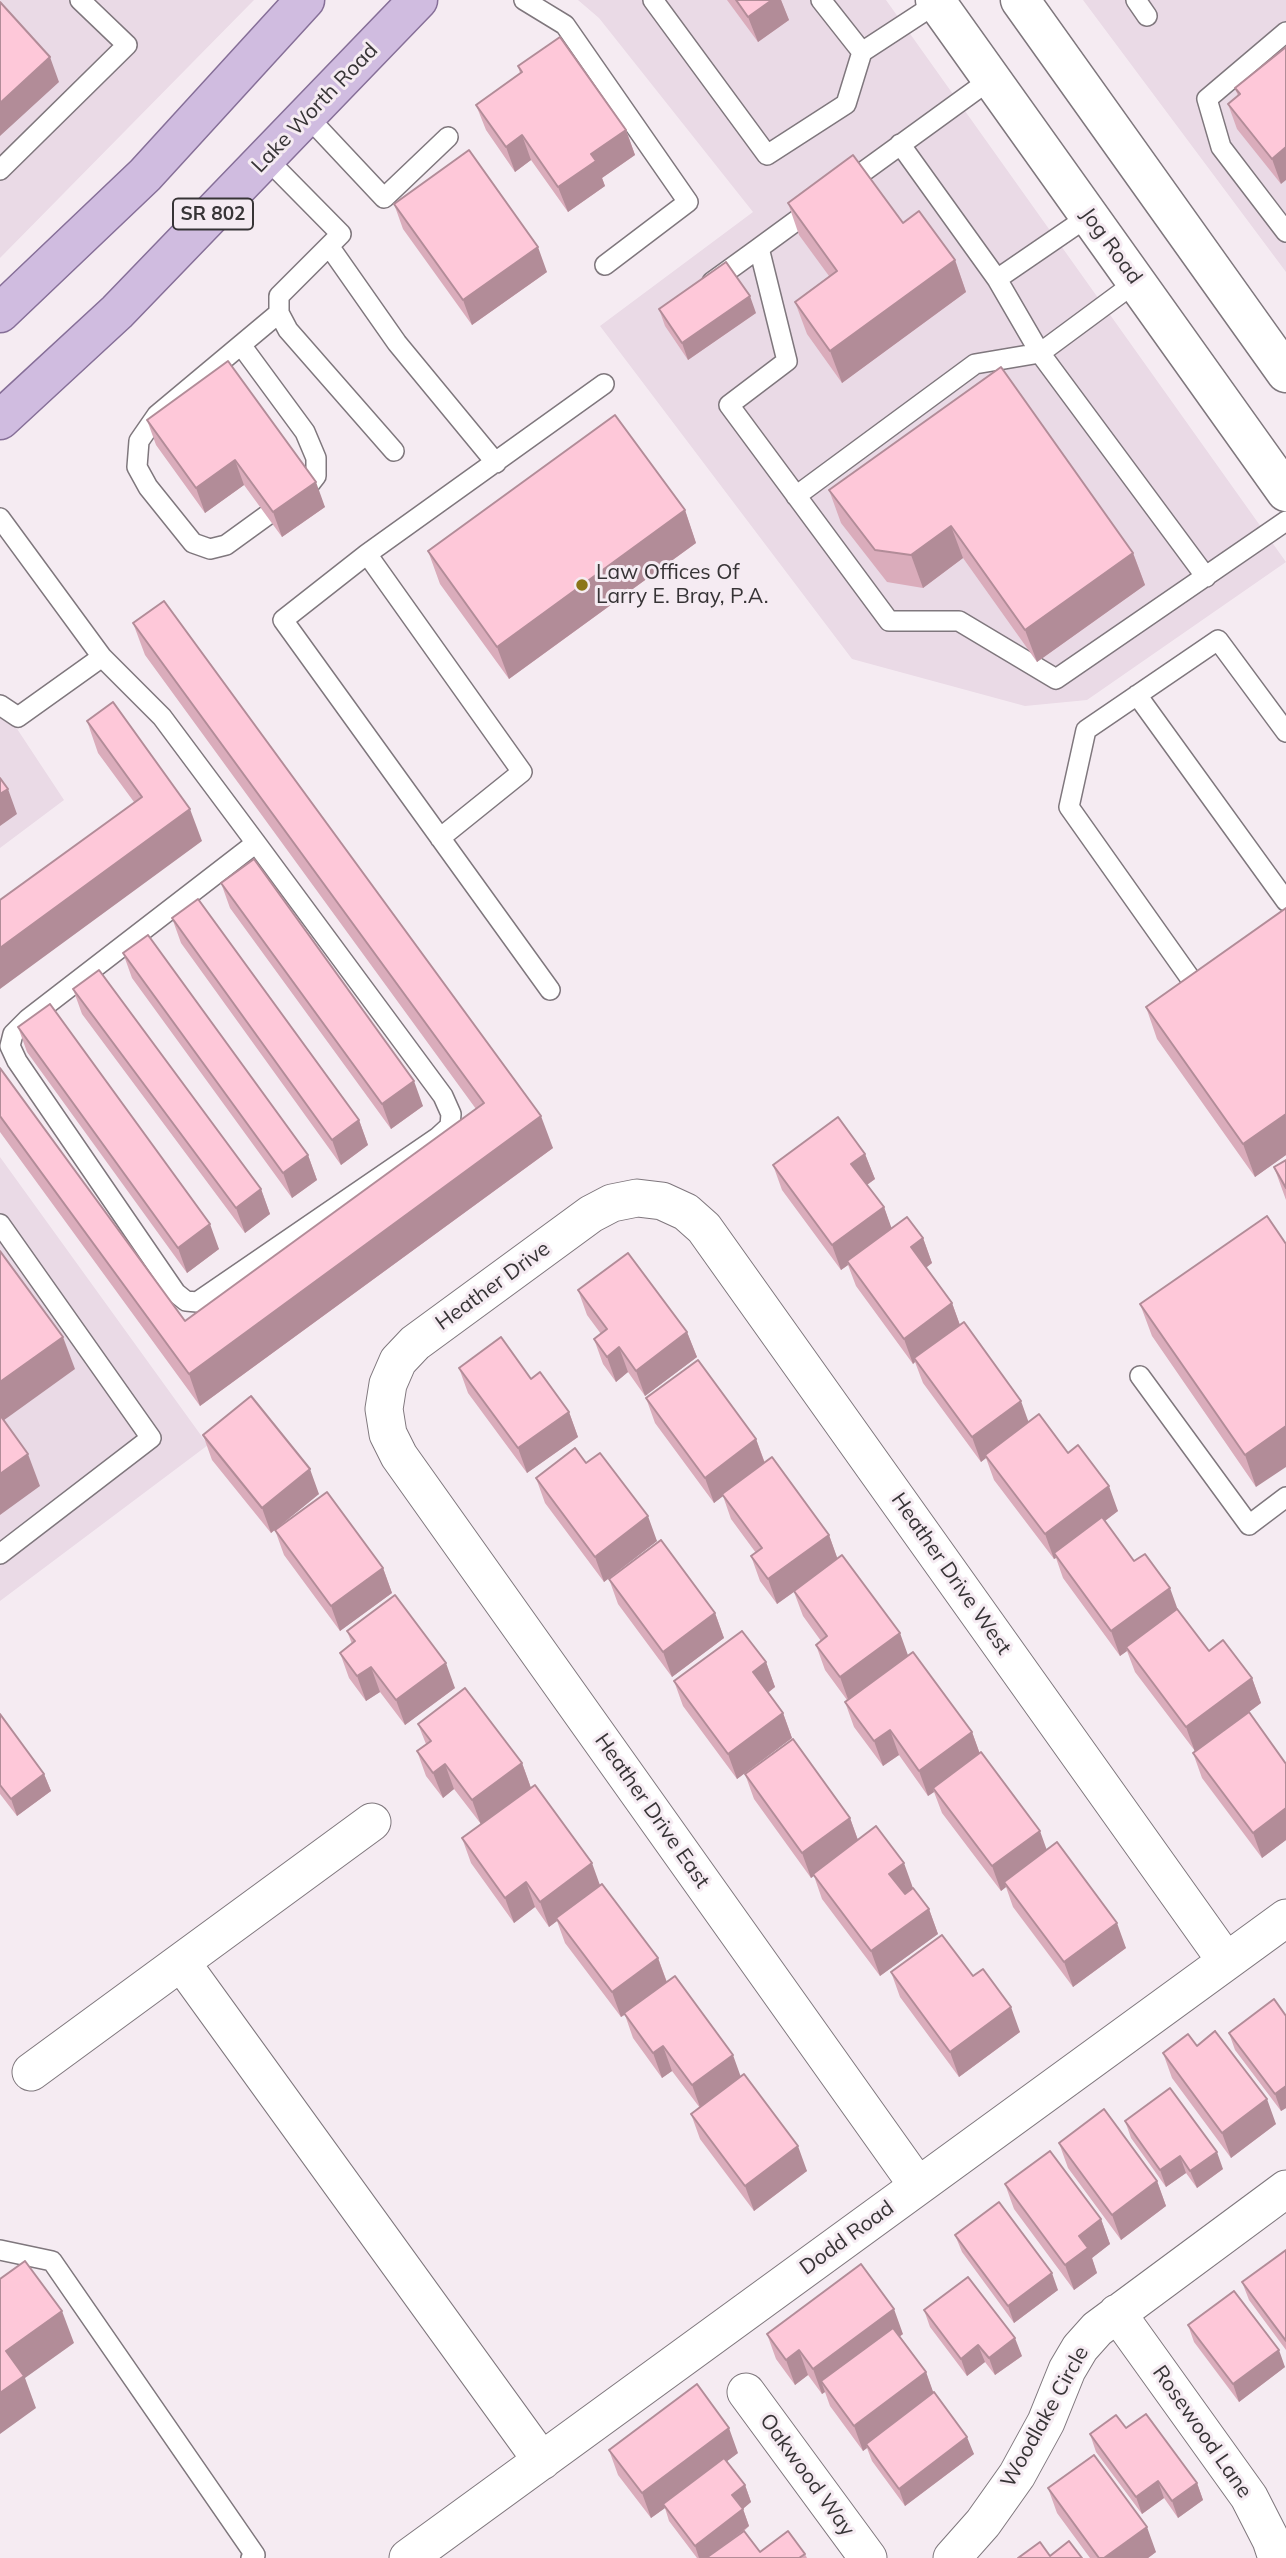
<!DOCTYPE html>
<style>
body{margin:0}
canvas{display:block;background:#f5ebf2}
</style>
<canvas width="1286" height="2558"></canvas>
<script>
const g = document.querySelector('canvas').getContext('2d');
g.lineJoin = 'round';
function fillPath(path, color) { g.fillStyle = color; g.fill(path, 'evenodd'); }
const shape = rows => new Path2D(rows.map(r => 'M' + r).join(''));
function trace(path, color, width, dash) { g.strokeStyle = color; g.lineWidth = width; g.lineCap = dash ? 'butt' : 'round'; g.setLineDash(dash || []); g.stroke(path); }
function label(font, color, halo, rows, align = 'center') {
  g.font = font + ' Mulish,sans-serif'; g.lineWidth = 6; g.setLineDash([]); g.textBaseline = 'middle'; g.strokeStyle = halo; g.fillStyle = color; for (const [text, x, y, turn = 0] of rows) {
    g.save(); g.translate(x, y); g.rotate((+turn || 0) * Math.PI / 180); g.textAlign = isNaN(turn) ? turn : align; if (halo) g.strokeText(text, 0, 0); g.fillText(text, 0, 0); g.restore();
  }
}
fillPath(shape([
 [0,0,254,0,0,258],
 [578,0,886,0,1286,562,1087,700,1025,706,852,659,600,326,753,212,599,18],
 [1083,0,1286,0,1286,272],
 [0,703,64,800,0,848],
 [0,1157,208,1445,0,1601]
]), '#eadae6');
const lane = shape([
 [524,0,565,25,688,202,605,265],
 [653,0,767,155,846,104,862,52,937,3],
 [821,0,862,52],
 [1136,0,1147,16],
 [1286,32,1207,99,1221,147,1286,232],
 [307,116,384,198,448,137],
 [900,144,997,279,1089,216],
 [266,158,341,234,279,296,279,313,288,330,394,451],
 [0,170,127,45,80,0],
 [845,185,991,79],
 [815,207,759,248,787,361,729,405,889,621,959,621,1056,679,1286,521],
 [329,246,397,343,496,463],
 [712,282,759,248],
 [1136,282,1040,353,1206,577],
 [241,345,305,432,316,458,316,476,309,485],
 [796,496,975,364,1040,353,997,279],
 [266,516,226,545,210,549,193,543,148,487,137,467,139,441,157,415,279,313],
 [0,518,102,657,18,717,0,705],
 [367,554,522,772,440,838],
 [102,657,162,717,256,843,443,1096,451,1114,450,1126,438,1137,197,1302,186,1301,176,1293,17,1061,10,1046,13,1034,28,1019,256,843],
 [1137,695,1286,901],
 [1190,978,1069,807,1086,730,1218,640,1286,732],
 [550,990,283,620,367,554,604,384],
 [0,1224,151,1438,0,1554],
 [1140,1376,1249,1525,1286,1497],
 [0,2250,52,2261,255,2555,251,2558]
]);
const street = shape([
 [372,1822,181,1962,542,2461],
 [31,2072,181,1962],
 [918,2186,399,1456,388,1434,384,1409,388,1384,398,1361,415,1343,591,1214,612,1203,637,1198,662,1201,686,1212,704,1228,1226,1961],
 [1117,2313,1249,2497,1271,2540,1277,2558],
 [746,2392,868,2558],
 [408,2558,1286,1918],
 [952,2558,983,2523,1017,2475,1046,2422,1067,2370,1080,2348,1097,2329,1286,2189]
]);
const secondary = shape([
 [935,0,1286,492],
 [1020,0,1286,373]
]);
const primary = shape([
 [0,313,145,175,305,0],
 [0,420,117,312,418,0]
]);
trace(lane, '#7f777d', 22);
trace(street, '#7f777d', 39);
trace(secondary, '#7f777d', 41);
trace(primary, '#866f98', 41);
trace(lane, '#fff', 19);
trace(street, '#fff', 37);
trace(secondary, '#fff', 38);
trace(primary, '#d0bce0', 38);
fillPath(shape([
 [727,0,781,0,789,20,758,42],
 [1286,47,1281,184,1237,129,1228,104,1238,96,1235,88],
 [518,66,626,130,635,155,602,178,605,186,568,212,531,160,515,172,486,130,476,105,520,73],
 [788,203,903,223,955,260,966,292,842,383,807,334,795,302,829,276,799,235],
 [394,204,547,272,472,325,403,229],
 [659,309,756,313,688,360,665,326],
 [228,361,325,507,282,537,244,485,205,513,156,445,147,420],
 [829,490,1133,553,1145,585,1037,662,963,558,923,588,887,582,841,523],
 [685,510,696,543,509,679,440,584,428,551],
 [133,623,553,1148,200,1406,0,1132,0,1068,185,1321,476,1109,145,655],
 [87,721,202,841,134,802,98,753],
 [221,883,423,1106,391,1129,230,908],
 [1286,908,1286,1155,1255,1177,1157,1039,1146,1007],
 [172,918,359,1120,368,1145,341,1165,181,943],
 [123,953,308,1155,317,1180,292,1198,132,978],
 [73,989,261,1189,270,1214,245,1233,82,1014],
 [18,1027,219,1249,187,1273,27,1052],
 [865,1154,875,1179,867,1185,884,1207,891,1228,923,1238,932,1263,926,1268,952,1303,960,1325,1028,1422,1068,1453,1118,1511,1105,1521,1134,1561,1178,1610,1209,1651,1252,1678,1261,1703,1249,1712,1286,1764,1286,1840,1262,1858,1202,1778,1193,1753,1195,1751,1135,1672,1127,1651,1120,1656,1063,1578,1056,1558,1054,1559,994,1480,986,1458,981,1462,923,1383,915,1362,913,1364,856,1286,848,1265,841,1270,782,1190,773,1165],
 [1286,1160,1286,1200,1274,1167],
 [1286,1244,1256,1487,1152,1336,1140,1304],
 [578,1290,687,1332,697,1357,645,1396,628,1372,616,1382,603,1364,594,1339,601,1334,587,1315],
 [459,1368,531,1379,569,1412,578,1437,527,1473,468,1393],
 [646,1398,756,1439,765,1463,829,1535,837,1558,908,1656,972,1732,980,1754,1047,1850,1126,1948,1073,1987,1013,1907,1006,1887,1001,1891,942,1813,934,1792,928,1796,899,1755,883,1766,854,1727,845,1702,847,1700,825,1670,816,1645,821,1641,803,1616,794,1592,777,1604,760,1581,751,1556,756,1553,731,1519,723,1496,714,1503,655,1423],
 [203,1435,319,1494,271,1533,212,1460],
 [586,1463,657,1541,604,1582,545,1503,536,1478],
 [275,1530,383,1568,392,1593,340,1631,284,1555],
 [609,1579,715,1613,724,1638,672,1677,618,1604],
 [347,1631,455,1688,405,1725,380,1692,366,1701,349,1678,340,1653,352,1644],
 [766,1662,775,1687,768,1693,783,1713,792,1738,737,1779,683,1706,674,1681],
 [0,1714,44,1774,51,1791,17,1816,0,1794],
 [418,1724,522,1763,531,1788,600,1885,658,1958,667,1982,741,2077,807,2171,754,2211,700,2139,691,2114,700,2108,672,2071,662,2078,633,2038,625,2015,621,2017,565,1943,557,1921,549,1927,535,1907,514,1923,471,1863,462,1838,481,1824,454,1789,443,1798,426,1776,417,1751,426,1744],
 [745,1774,850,1818,858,1840,913,1888,929,1909,938,1934,880,1976,822,1899,814,1876,811,1878,754,1799],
 [891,1972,973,1976,1020,2032,959,2077,900,1997],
 [1286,2016,1286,2108,1281,2111,1235,2050,1229,2033],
 [1163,2053,1276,2124,1231,2158,1172,2078],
 [1125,2121,1223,2169,1197,2188,1186,2173,1166,2187,1131,2138],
 [1059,2143,1157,2181,1166,2206,1121,2240,1068,2168],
 [1005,2184,1101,2219,1110,2244,1092,2258,1097,2273,1074,2290,1014,2209],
 [955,2235,1058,2290,1014,2323,962,2252],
 [1286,2250,1286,2350,1249,2300,1242,2282],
 [924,2310,1022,2356,995,2375,985,2362,967,2376,930,2327],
 [1188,2325,1285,2367,1239,2402,1194,2342],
 [767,2334,903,2334,900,2336,926,2372,933,2393,974,2454,905,2506,872,2461,867,2448,863,2451,830,2406,825,2392,822,2394,808,2375,795,2385,776,2359],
 [1126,2428,1197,2483,1203,2500,1178,2518,1164,2498,1142,2514,1096,2452,1090,2434],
 [609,2450,738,2453,727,2461,745,2485,751,2502,743,2509,749,2526,744,2531,760,2552,805,2554,807,2558,697,2558,669,2521,665,2508,651,2518,618,2475],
 [1048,2488,1156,2552,1148,2558,1090,2558,1057,2513]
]), '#daacbb');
fillPath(shape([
 [772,0,781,0,789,20,758,42,748,17],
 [50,57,59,82,0,136,0,103],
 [626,130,635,155,602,178,605,186,568,212,558,187,591,154],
 [522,135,531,160,515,172,506,147],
 [1286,147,1286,180,1281,184,1272,159],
 [538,247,547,272,472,325,463,300],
 [955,260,966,292,842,383,830,351],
 [750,296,756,313,688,360,682,343],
 [235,460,244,485,205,513,196,488],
 [316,482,325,507,282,537,273,512],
 [685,510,696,543,509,679,497,647],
 [951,526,963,558,923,588,911,555],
 [1133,553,1145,585,1037,662,1025,630],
 [8,789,17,814,0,826,0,794],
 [190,809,202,841,0,989,0,948],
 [414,1081,423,1106,391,1129,382,1104],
 [1286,1114,1286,1155,1255,1177,1243,1144],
 [541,1116,553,1148,200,1406,189,1374],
 [359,1120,368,1145,341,1165,332,1140],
 [865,1154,875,1179,861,1189,851,1164],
 [308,1155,317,1180,292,1198,283,1173],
 [261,1189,270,1214,245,1233,236,1208],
 [884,1207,893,1232,847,1261,848,1265,841,1270,832,1245],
 [210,1224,219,1249,187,1273,178,1248],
 [923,1238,932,1263,920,1272,911,1247],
 [952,1303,961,1328,914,1358,915,1362,913,1364,904,1339],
 [687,1332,697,1357,645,1396,636,1371],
 [63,1337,75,1369,0,1423,0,1382],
 [619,1347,628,1372,616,1382,607,1357],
 [1021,1401,1030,1426,985,1455,986,1458,981,1462,972,1437],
 [569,1412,578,1437,527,1473,518,1448],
 [1286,1426,1286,1467,1256,1487,1245,1455],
 [756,1439,765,1464,714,1503,705,1478],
 [28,1454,40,1486,0,1515,0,1474],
 [310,1469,319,1494,271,1533,262,1508],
 [1109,1486,1118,1511,1057,1557,1054,1553,1056,1558,1054,1559,1045,1534],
 [648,1516,657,1541,604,1582,595,1557],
 [829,1535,838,1560,777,1604,768,1579],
 [383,1568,392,1593,340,1631,331,1606],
 [1170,1588,1179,1613,1126,1647,1127,1651,1120,1656,1111,1631],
 [715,1613,724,1638,672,1677,663,1652],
 [900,1633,909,1658,849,1702,840,1677],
 [766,1662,775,1687,762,1697,753,1672],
 [446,1663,455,1688,405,1725,396,1700],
 [371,1667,380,1692,366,1701,357,1676],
 [1252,1678,1261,1703,1195,1752,1186,1727],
 [783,1713,792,1738,737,1779,728,1754],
 [890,1730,899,1755,883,1766,874,1741],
 [972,1732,981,1757,933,1788,934,1792,928,1796,919,1771],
 [522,1763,531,1788,481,1825,472,1800],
 [445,1764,454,1789,443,1798,433,1773],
 [44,1774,51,1791,17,1816,11,1799],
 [1286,1808,1286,1840,1262,1858,1253,1833],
 [850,1818,859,1843,811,1878,802,1853],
 [1040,1831,1049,1856,1004,1882,1006,1887,1001,1891,992,1866],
 [592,1863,601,1888,556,1918,557,1921,549,1927,540,1902],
 [904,1863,913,1888,898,1899,889,1874],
 [526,1882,535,1907,514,1923,505,1898],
 [929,1909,938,1934,880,1976,871,1951],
 [1117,1923,1126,1948,1073,1987,1064,1962],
 [658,1958,667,1983,621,2017,612,1992],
 [1011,2007,1020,2032,959,2077,950,2052],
 [663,2046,672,2071,662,2078,653,2053],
 [733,2055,742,2080,701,2110,692,2085],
 [1286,2086,1286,2108,1281,2111,1275,2094],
 [1267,2099,1276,2124,1231,2158,1222,2133],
 [798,2146,807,2171,754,2211,745,2186],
 [1217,2152,1223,2169,1197,2188,1190,2171],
 [1180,2156,1186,2173,1166,2187,1160,2170],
 [1157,2181,1166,2206,1121,2240,1112,2215],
 [1101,2219,1110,2244,1092,2258,1097,2273,1074,2290,1065,2265,1079,2236],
 [1052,2273,1058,2290,1014,2323,1008,2306],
 [894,2309,903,2334,828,2390,821,2381,825,2392,822,2394,813,2369],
 [62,2311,74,2343,25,2378,36,2408,0,2434,0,2393,6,2351],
 [1015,2338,1022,2356,995,2375,989,2358],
 [978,2345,985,2362,967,2376,961,2359],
 [799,2350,808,2375,795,2385,786,2360],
 [1279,2350,1285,2367,1239,2402,1233,2384],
 [926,2372,935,2397,866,2444,867,2448,863,2451,854,2426],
 [729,2428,738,2453,666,2507,663,2504,665,2508,651,2518,642,2493],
 [967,2437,974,2454,905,2506,899,2489],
 [1158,2481,1164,2498,1142,2514,1136,2497],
 [1197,2483,1203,2500,1178,2518,1172,2501],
 [745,2485,751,2502,739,2512,732,2495],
 [743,2509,749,2526,707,2558,699,2558,695,2546],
 [1147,2527,1156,2552,1148,2558,1104,2558]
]), '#b28c98');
const building = shape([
 [736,0,772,0,748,17,736,0],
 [0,2,50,57,0,103,0,2],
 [560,37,626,130,591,154,596,161,558,187,522,135,506,147,476,105,522,72,518,66,560,37],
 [1286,47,1286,147,1272,159,1228,104,1240,94,1235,88,1286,47],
 [469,150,538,247,463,300,394,204,469,150],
 [853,155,903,223,919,211,955,260,830,351,795,302,837,271,788,203,853,155],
 [726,262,750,296,682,343,659,309,726,262],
 [228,361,316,482,273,512,235,460,196,488,147,420,228,361],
 [1001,367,1133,553,1025,630,951,526,911,555,875,550,829,490,1001,367],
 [615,415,685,510,497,647,428,551,615,415],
 [164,601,541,1116,189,1374,0,1116,0,1068,185,1321,484,1103,133,623,164,601],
 [113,702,190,809,0,948,0,900,142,797,87,721,113,702],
 [0,778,8,789,0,794,0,778],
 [254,859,414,1081,382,1104,221,883,254,859],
 [198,899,359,1120,332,1140,172,918,198,899],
 [1286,908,1286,1114,1243,1144,1146,1007,1286,908],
 [148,935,308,1155,283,1173,123,953,148,935],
 [99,970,261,1189,236,1208,73,989,99,970],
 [50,1004,210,1224,178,1248,18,1027,50,1004],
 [838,1117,865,1154,851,1164,884,1207,832,1245,773,1165,838,1117],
 [1286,1160,1286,1188,1274,1167,1286,1160],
 [1267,1216,1286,1244,1286,1426,1245,1455,1140,1304,1267,1216],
 [907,1217,923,1238,911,1247,952,1303,904,1339,847,1261,907,1217],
 [0,1251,63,1337,0,1382,0,1251],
 [628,1253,687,1332,636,1371,619,1347,607,1357,594,1339,607,1329,578,1290,628,1253],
 [964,1322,1021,1401,972,1437,914,1358,964,1322],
 [501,1337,531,1379,540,1372,569,1412,518,1448,459,1368,501,1337],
 [698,1360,756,1439,705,1478,646,1398,698,1360],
 [251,1396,310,1469,262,1508,203,1435,251,1396],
 [1039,1414,1068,1453,1078,1445,1109,1486,1045,1534,985,1455,1039,1414],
 [0,1415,28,1454,0,1474,0,1415],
 [575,1448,586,1463,600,1453,648,1516,595,1557,536,1478,575,1448],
 [772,1457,829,1535,768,1579,751,1556,762,1548,722,1494,772,1457],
 [327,1492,383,1568,331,1606,275,1530,327,1492],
 [1102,1517,1134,1561,1145,1554,1170,1588,1111,1631,1054,1553,1102,1517],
 [661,1540,715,1613,663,1652,609,1579,661,1540],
 [842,1555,900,1633,840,1677,816,1645,827,1636,794,1591,842,1555],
 [395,1595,446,1663,396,1700,371,1667,357,1676,340,1653,355,1641,347,1631,395,1595],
 [1177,1609,1209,1651,1223,1640,1252,1678,1186,1727,1126,1647,1177,1609],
 [742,1631,766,1662,753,1672,783,1713,728,1754,674,1681,742,1631],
 [913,1652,972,1732,919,1771,890,1730,874,1741,845,1702,913,1652],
 [465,1688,522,1763,472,1800,445,1764,433,1773,417,1751,431,1741,418,1724,465,1688],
 [1249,1712,1286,1764,1286,1808,1253,1833,1193,1753,1249,1712],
 [0,1714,44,1774,11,1799,0,1785,0,1714],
 [793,1739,850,1818,802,1853,745,1774,793,1739],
 [981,1752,1040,1831,992,1866,933,1788,981,1752],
 [535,1785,592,1863,540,1902,526,1882,505,1898,462,1838,535,1785],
 [876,1826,904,1863,889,1874,905,1894,913,1888,929,1909,871,1951,813,1874,876,1826],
 [1057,1842,1117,1923,1064,1962,1004,1882,1057,1842],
 [602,1884,658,1958,612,1992,556,1918,602,1884],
 [942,1935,973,1976,983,1969,1011,2007,950,2052,891,1972,942,1935],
 [675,1976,733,2055,692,2085,663,2046,653,2053,624,2013,675,1976],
 [1274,1999,1286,2016,1286,2086,1275,2094,1229,2033,1274,1999],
 [1215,2031,1267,2099,1222,2133,1163,2053,1188,2034,1197,2046,1215,2031],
 [744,2074,798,2146,745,2186,691,2114,744,2074],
 [1170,2088,1217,2152,1190,2171,1180,2156,1160,2170,1125,2121,1170,2088],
 [1104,2109,1157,2181,1112,2215,1059,2143,1104,2109],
 [1050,2151,1101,2219,1079,2236,1088,2248,1065,2265,1005,2184,1050,2151],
 [999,2202,1052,2273,1008,2306,955,2235,999,2202],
 [1286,2250,1286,2341,1242,2282,1286,2250],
 [25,2261,62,2311,6,2351,24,2376,0,2393,0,2279,25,2261],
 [861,2264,894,2309,813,2369,799,2350,786,2360,767,2334,861,2264],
 [968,2277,1015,2338,989,2358,978,2345,961,2359,924,2310,968,2277],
 [1234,2291,1279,2350,1233,2384,1188,2325,1234,2291],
 [893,2328,926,2372,854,2426,821,2381,893,2328],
 [697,2384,729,2428,642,2493,609,2450,697,2384],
 [934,2392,967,2437,899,2489,866,2444,934,2392],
 [1146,2414,1197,2483,1172,2501,1158,2481,1136,2497,1090,2434,1116,2415,1126,2428,1146,2414],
 [1094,2455,1147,2527,1104,2558,1099,2558,1048,2488,1094,2455],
 [724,2458,745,2485,732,2495,743,2509,695,2546,663,2504,724,2458],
 [744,2531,760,2552,788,2531,805,2554,799,2558,706,2558,744,2531],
 [1069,2541,1082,2558,1018,2558,1040,2542,1050,2556,1069,2541]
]);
fillPath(building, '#fec8d9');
trace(building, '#b28c98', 2);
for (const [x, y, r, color] of [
 [582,585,7,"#8b7518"]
]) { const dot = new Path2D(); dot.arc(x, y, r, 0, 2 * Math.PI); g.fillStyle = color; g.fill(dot); trace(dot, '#f5ebf2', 2.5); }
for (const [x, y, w] of [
 [213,214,80]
]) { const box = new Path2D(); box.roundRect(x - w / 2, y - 15.5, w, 31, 5); g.fillStyle = '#f5ebf2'; g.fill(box); trace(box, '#373436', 2); }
label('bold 19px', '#373436', null, [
 ["SR 802",213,214]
]);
label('21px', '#373436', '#f5ebf2', [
 ["Lake Worth Road",315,108,-46],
 ["Jog Road",1111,246,54],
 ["Heather Drive",493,1286,-36],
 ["Heather Drive West",951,1574,55],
 ["Heather Drive East",652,1811,55],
 ["Dodd Road",847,2238,-36],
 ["Woodlake Circle",1045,2417,-61],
 ["Rosewood Lane",1202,2432,55],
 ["Oakwood Way",807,2475,54]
]);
label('21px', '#373436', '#f5ebf2', [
 ["Law Offices Of",596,573],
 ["Larry E. Bray, P.A.",596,597]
], 'left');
</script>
